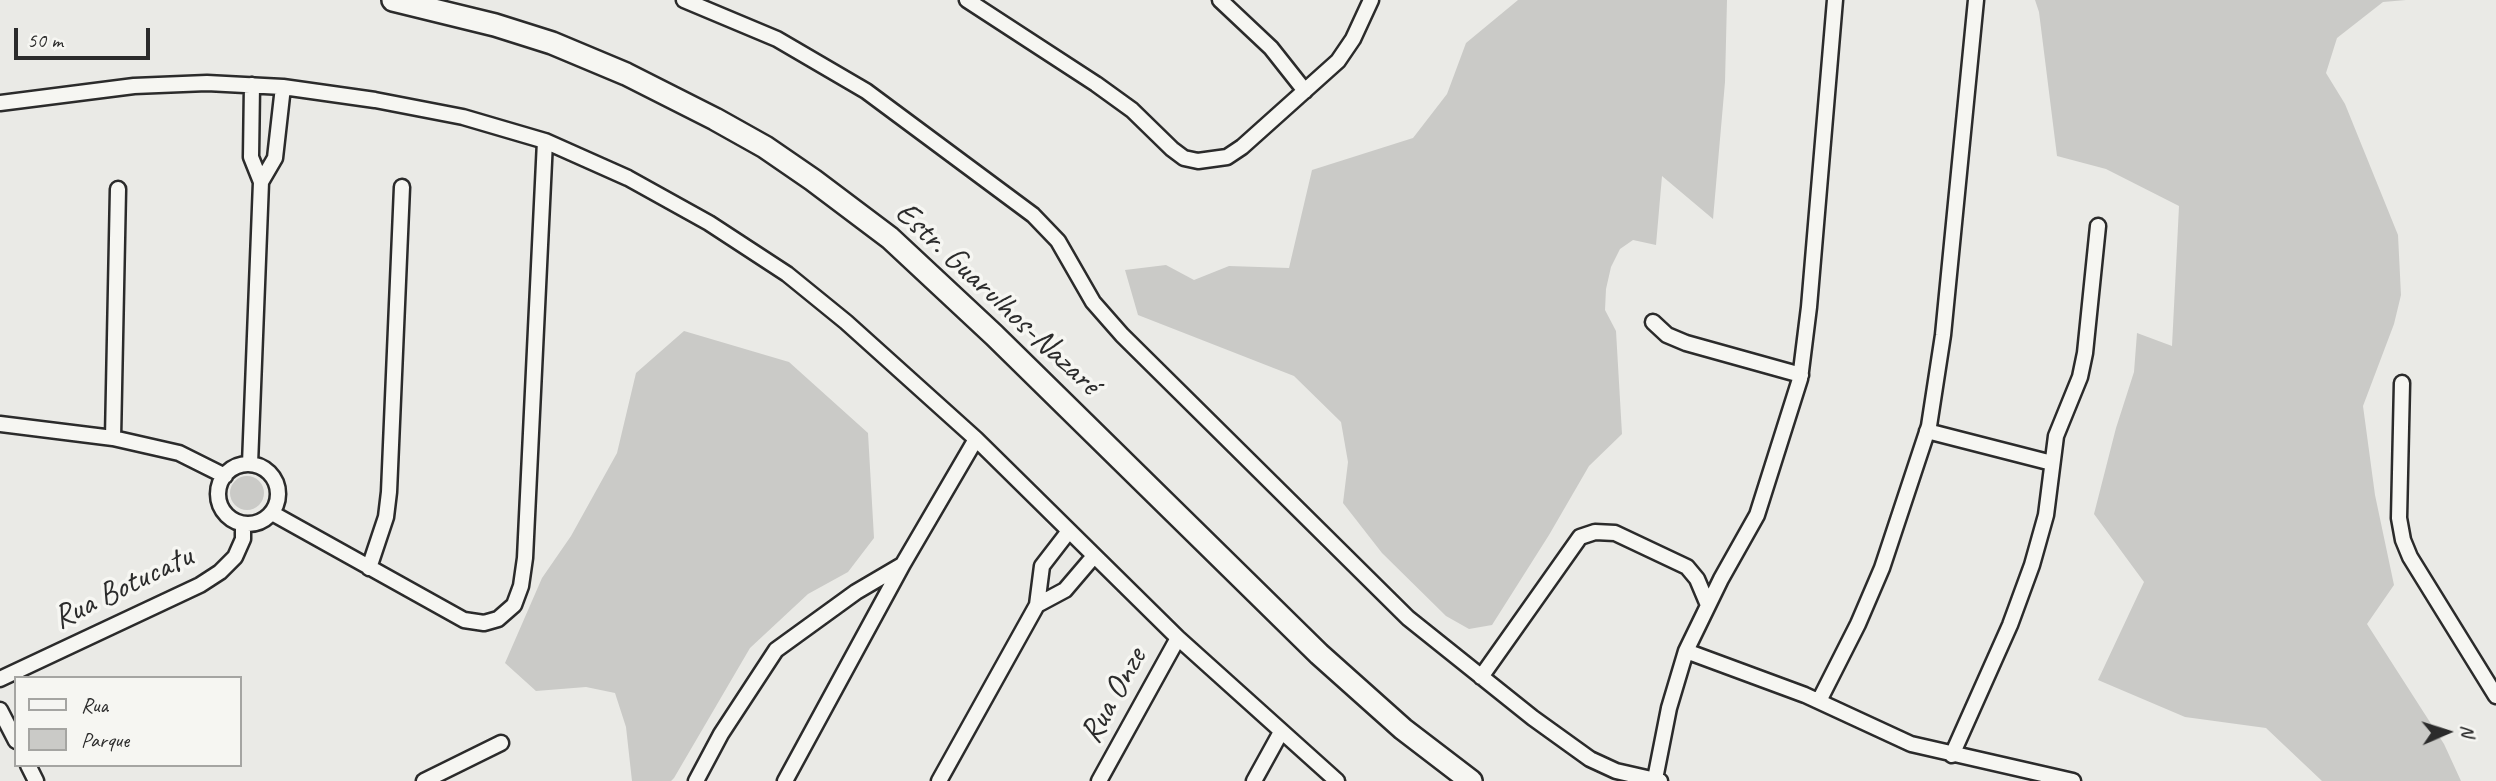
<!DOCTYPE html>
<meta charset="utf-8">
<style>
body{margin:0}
#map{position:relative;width:2496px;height:781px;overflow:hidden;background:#eaeae6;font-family:Caveat,sans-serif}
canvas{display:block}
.legend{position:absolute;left:14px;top:676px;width:228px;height:91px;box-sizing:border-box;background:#f6f6f2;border:2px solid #a5a5a2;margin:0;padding:9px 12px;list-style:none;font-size:21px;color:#2b2b2b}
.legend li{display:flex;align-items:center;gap:14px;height:35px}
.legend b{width:35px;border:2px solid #a5a5a2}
.north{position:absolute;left:2412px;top:697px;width:70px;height:70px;-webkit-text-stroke:5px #f6f6f2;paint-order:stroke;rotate:87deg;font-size:19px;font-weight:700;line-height:28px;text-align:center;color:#2b2b2b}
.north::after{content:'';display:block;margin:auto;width:24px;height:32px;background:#2b2b2b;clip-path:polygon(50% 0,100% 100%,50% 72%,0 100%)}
.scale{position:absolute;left:14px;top:28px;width:136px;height:32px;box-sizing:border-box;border:4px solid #2b2b2b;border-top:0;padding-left:9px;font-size:21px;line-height:24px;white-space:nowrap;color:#2b2b2b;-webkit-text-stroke:5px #f6f6f2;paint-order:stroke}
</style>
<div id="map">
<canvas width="2496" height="781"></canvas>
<ul class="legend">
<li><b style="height:9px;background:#f6f6f2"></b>Rua</li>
<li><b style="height:19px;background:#cacac7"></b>Parque</li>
</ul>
<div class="north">N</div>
<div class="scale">50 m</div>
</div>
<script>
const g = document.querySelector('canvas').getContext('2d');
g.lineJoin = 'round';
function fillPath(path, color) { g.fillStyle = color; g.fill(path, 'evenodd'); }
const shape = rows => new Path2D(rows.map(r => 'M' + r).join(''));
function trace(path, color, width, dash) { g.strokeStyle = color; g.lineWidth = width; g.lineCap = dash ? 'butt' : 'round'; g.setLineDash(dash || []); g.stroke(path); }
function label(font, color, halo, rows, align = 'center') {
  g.font = font + ' Caveat,sans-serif'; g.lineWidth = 7; g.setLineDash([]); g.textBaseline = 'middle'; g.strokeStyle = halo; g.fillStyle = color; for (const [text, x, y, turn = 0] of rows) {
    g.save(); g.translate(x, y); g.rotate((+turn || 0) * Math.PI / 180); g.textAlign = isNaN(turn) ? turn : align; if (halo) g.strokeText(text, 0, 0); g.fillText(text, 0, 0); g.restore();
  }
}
fillPath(shape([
 [1518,0,1727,0,1725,82,1713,219,1662,176,1656,245,1633,240,1620,249,1611,267,1606,289,1605,310,1616,331,1622,434,1589,466,1549,535,1492,625,1469,629,1446,616,1382,553,1343,503,1348,462,1341,422,1294,376,1138,315,1125,270,1166,265,1194,280,1229,266,1289,268,1312,170,1413,138,1447,94,1466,43],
 [2035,0,2406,0,2383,2,2337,38,2326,73,2345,104,2398,235,2401,295,2394,324,2363,406,2375,495,2394,585,2367,624,2444,744,2461,781,2322,781,2266,728,2185,717,2098,680,2144,582,2094,514,2116,428,2134,372,2137,333,2172,346,2179,206,2106,169,2057,156,2039,12],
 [684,331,789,362,868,433,874,538,848,572,808,594,750,648,674,778,671,781,632,781,626,727,615,693,586,687,536,691,505,663,542,578,571,536,617,453,636,373],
 '230 493a17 17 0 1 1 34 0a17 17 0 1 1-34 0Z'
]), '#cacac7');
const minor = shape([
 [684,0,777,39,866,91,1033,215,1058,241,1093,302,1122,335,1408,618,1533,718,1590,759,1616,771,1660,781],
 [967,0,1096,84,1132,110,1172,149,1184,158,1198,161,1227,157,1242,147,1338,61,1353,39,1371,0],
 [1220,0,1271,48,1305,91],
 [0,103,134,86,207,83,283,87,375,100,463,117,545,141,628,178,709,223,787,274,846,322,976,439,1178,638,1337,781],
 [261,182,275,158,283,87],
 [1653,322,1667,335,1686,343,1801,375],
 [2402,383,2399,518,2403,540,2410,557,2496,696],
 [0,424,113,438,179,453,225,476],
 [1927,431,2052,463],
 [113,438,118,189],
 [250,464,261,182,251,157,252,85],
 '218 494a30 30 0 1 1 60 0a30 30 0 1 1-60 0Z',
 [272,513,464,620,484,623,498,619,514,605,521,586,525,558,545,141],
 [369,568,386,517,389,492,402,187],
 [1037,605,1065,590,1094,556],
 [1686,651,1805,695,1911,744,2073,781],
 [1481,677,1580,537,1595,532,1615,533,1687,567,1697,579,1708,605],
 [0,679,200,585,220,572,235,557,243,539,243,524],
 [1819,701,1858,624,1882,568,1929,426,1943,335,1976,0],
 [0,710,16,741],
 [1952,755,2010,625,2032,565,2046,515,2056,436,2080,377,2085,353,2098,226],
 [28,765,36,781],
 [1655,779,1669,708,1686,651,1721,579,1757,515,1800,379,1809,307,1835,0],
 [424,781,501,743],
 [696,781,721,734,776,650,856,592,902,565],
 [785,781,903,564,976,439],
 [939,781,1037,605,1042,566,1069,531],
 [1099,781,1178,638],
 [1254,781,1281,732]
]);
const secondary = shape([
 [393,0,495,25,552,43,626,74,715,119,765,147,813,180,890,238,994,335,1319,654,1403,729,1471,781]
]);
trace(minor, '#2b2b2b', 19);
trace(secondary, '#2b2b2b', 26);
trace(minor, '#f6f6f2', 14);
trace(secondary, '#f6f6f2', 21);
label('33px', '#2b2b2b', '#f6f6f2', [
 ["Estr. Guarulhos-Nazaré",997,299,43],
 ["Rua Botucatu",123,588,-26],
 ["Rua Onze",1114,696,-61]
]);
</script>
